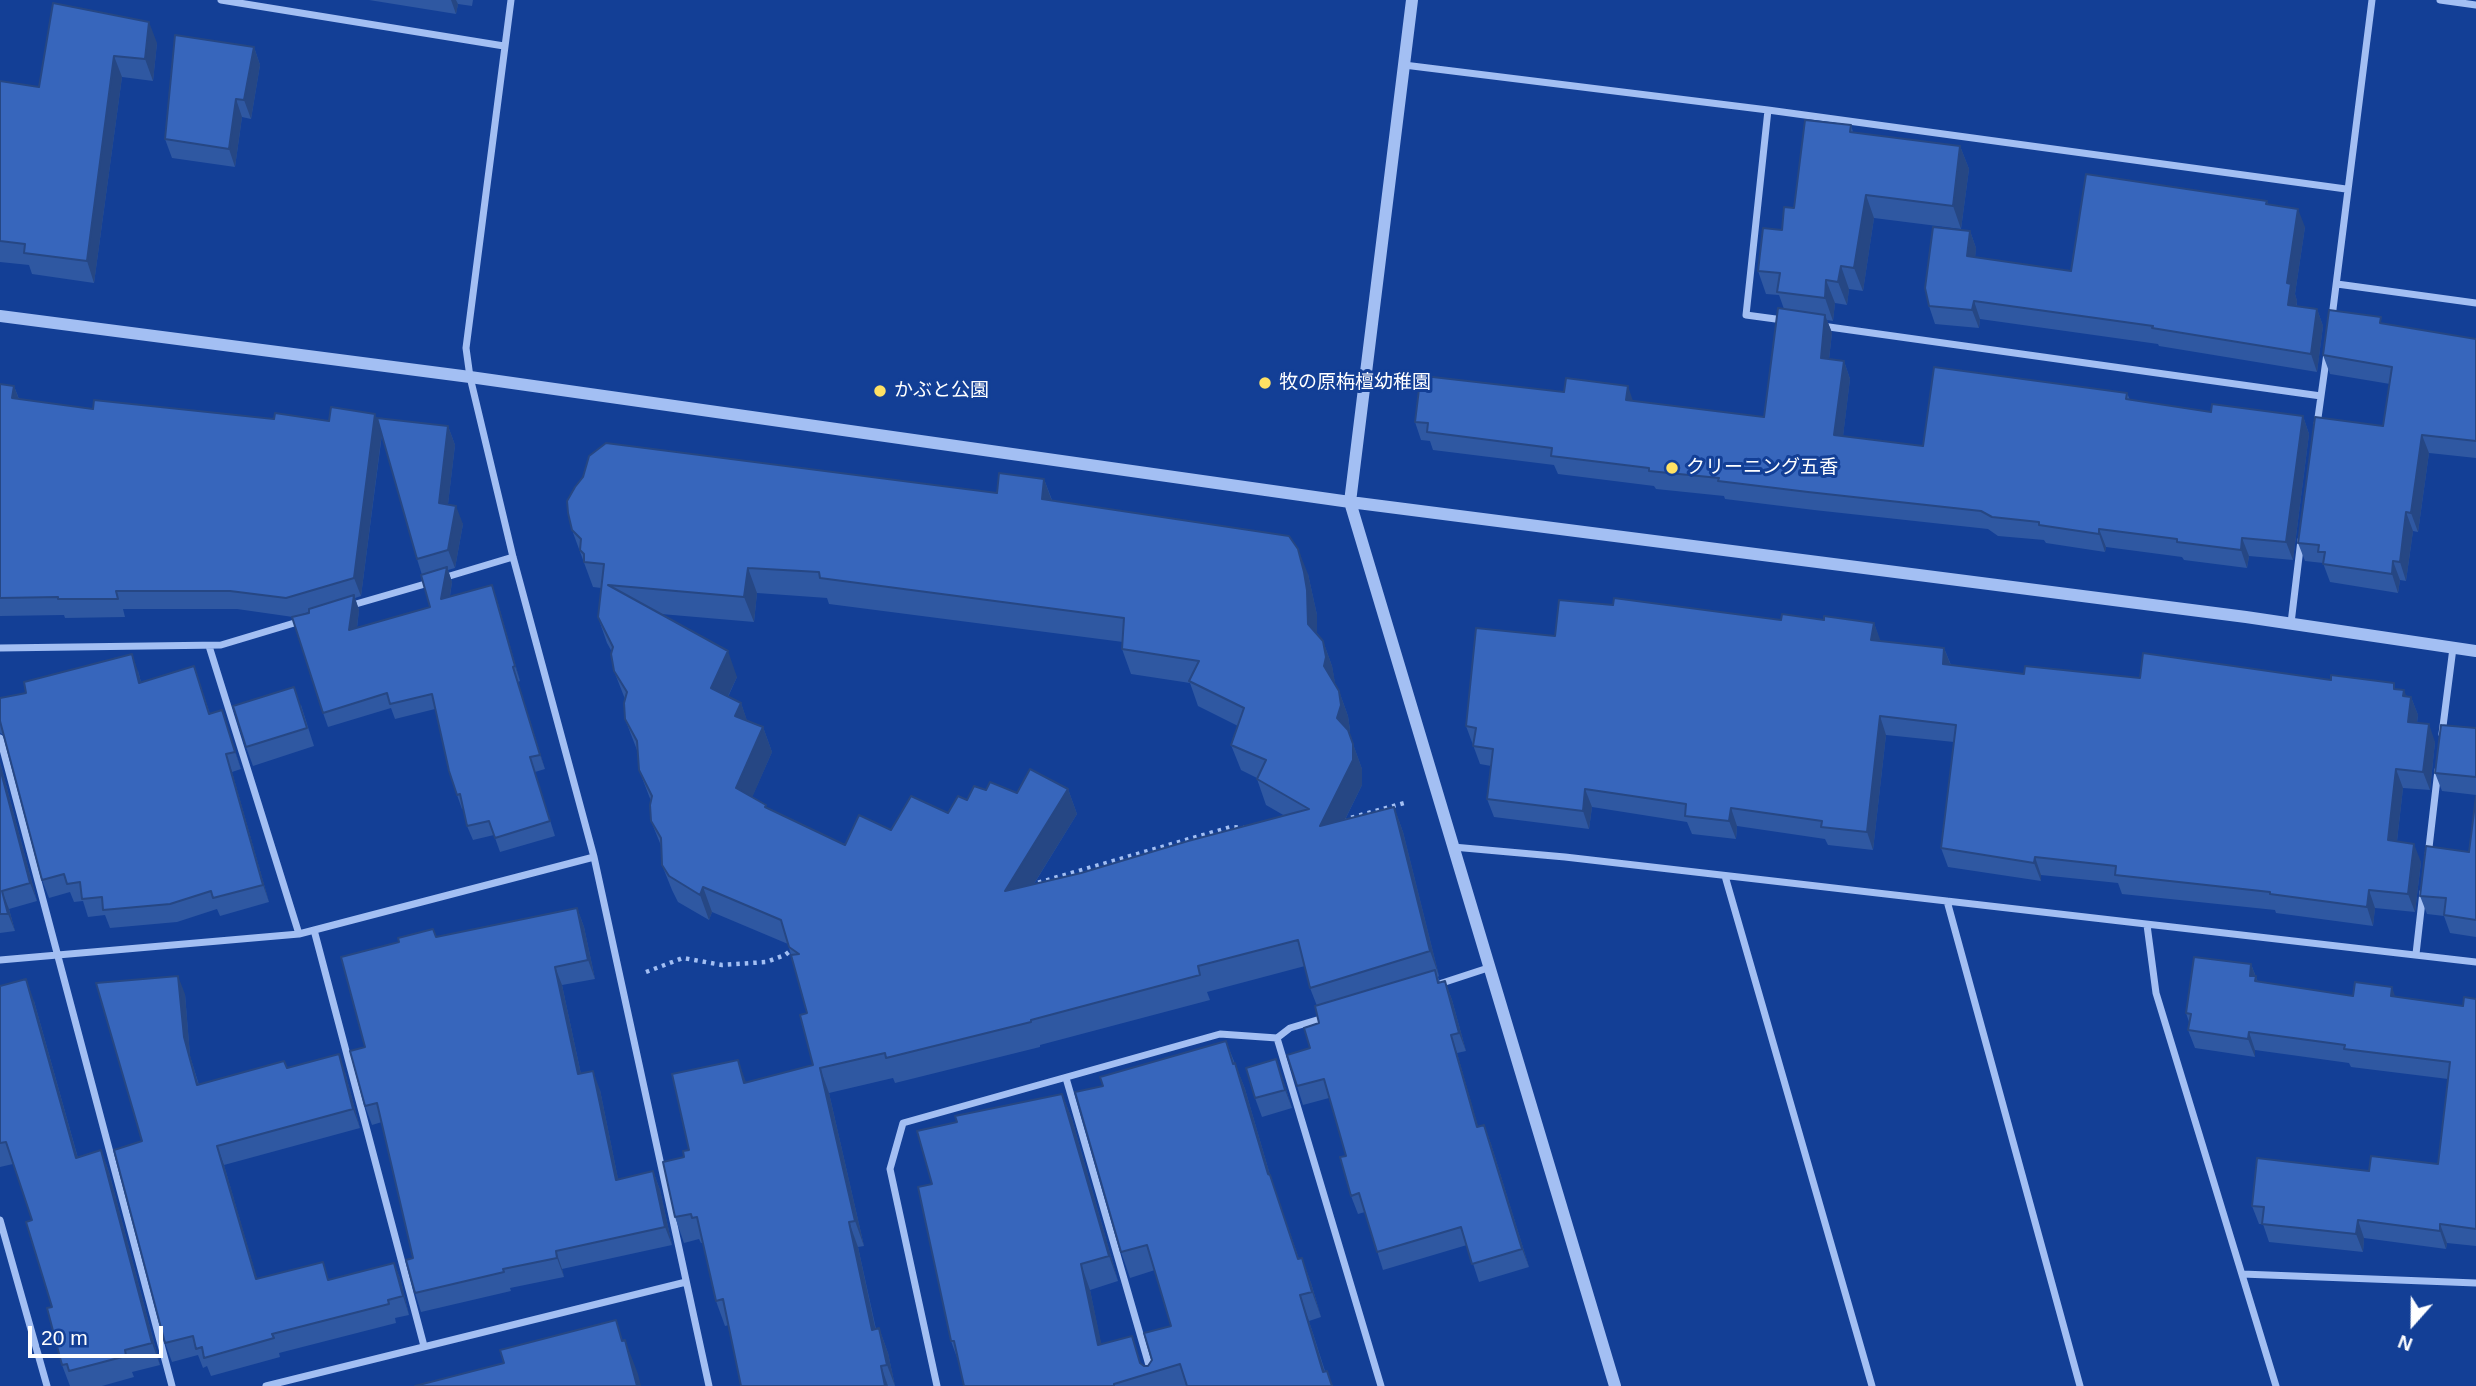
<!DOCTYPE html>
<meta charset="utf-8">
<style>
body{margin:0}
#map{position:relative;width:2476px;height:1386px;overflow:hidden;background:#133f96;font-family:Helvetica,sans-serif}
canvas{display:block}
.north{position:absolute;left:2378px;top:1288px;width:70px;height:70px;-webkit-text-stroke:5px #133f96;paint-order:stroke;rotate:201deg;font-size:19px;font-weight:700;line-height:28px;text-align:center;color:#fff}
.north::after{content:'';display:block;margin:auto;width:24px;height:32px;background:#fff;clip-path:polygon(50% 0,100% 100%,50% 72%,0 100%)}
.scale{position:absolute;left:28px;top:1326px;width:135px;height:32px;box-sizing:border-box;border:4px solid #fff;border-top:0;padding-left:9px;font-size:21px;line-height:24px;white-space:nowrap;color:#fff;-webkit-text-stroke:5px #133f96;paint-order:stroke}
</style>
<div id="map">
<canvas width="2476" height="1386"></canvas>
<div class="north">N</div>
<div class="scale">20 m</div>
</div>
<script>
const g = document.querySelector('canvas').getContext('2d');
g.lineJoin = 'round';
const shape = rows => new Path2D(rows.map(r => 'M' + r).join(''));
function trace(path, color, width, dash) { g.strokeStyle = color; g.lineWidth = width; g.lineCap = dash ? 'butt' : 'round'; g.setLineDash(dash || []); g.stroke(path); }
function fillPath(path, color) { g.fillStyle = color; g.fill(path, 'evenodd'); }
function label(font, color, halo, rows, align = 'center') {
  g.font = font + ' Helvetica,"Noto Sans JP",sans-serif'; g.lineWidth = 6; g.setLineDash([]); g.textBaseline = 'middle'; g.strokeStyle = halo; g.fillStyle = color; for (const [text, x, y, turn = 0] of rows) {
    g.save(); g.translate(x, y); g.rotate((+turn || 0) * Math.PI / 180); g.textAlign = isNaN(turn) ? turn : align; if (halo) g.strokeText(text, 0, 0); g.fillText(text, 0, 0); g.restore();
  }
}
trace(shape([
 [1343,820,1408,802],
 [1030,885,1231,827,1244,828],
 [646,972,683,958,722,965,766,962,785,955,795,947]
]), '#a3bff3', 4.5, [3.5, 5]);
trace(shape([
 [221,0,504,46],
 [511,0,466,348,470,377,513,557,594,857,709,1386],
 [2440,0,2476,5],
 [1404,65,1768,110,2346,189],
 [1768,110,1746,315,1783,320],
 [2337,284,2476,303],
 [2332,317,2372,0],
 [1822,326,2321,396],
 [2317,425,2327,353],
 [443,578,513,557],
 [349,606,432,582],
 [2291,623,2301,540],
 [209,646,299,934],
 [0,648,221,645,301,621],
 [2442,734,2453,648],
 [0,738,172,1386],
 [1453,847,1565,857,2476,962],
 [2428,856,2438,770],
 [1725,876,1872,1386],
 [1947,901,2080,1386],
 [2147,925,2156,993,2276,1386],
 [314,930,424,1346],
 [2416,954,2423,892],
 [0,960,299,934,594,857],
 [1439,984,1488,968],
 [1277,1038,1290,1028,1327,1017],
 [1066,1078,1155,1386],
 [0,1220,47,1386],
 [2242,1274,2476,1283],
 [266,1386,686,1282],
 [937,1386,890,1169,903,1123,1220,1034,1277,1038,1381,1386]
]), '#a3bff3', 7);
trace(shape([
 [1412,0,1350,502,1615,1386],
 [0,316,470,377,1350,502,2246,617,2476,651]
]), '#a3bff3', 12);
fillPath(shape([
 [369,0,473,0,472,6,458,4,456,14],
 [53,3,157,43,153,81,122,77,94,283,32,274,29,265,0,262,0,81,39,87],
 [254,47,260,65,251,119,242,117,235,167,172,158,165,139],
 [1851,125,1853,132,1960,146,1969,169,1961,229,1874,218,1863,291,1849,289,1847,305,1835,303,1833,321,1827,320,1832,333,1829,359,1844,361,1850,379,1843,436,1923,446,2127,393,2130,400,2211,412,2303,416,2309,434,2293,560,2249,556,2247,568,2184,560,2182,557,2106,547,2105,552,2046,543,2044,540,1998,536,1988,529,1814,510,1725,499,1724,496,1656,489,1654,486,1558,474,1554,465,1433,450,1430,441,1421,440,1415,422,1633,401,1764,417,1784,309,1779,295,1766,294,1758,271,1782,230,1794,208],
 [2267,201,2268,204,2305,227,2295,294,2297,301,2297,306,2317,309,2323,326,2317,372,2159,346,2158,344,1980,319,1979,328,1935,324,1929,306,1970,231,1976,248,1975,257,2071,271],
 [2383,324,2476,339,2476,458,2429,453,2418,532,2413,531,2406,581,2400,580,2398,593,2330,582,2323,563,2305,561,2298,543,2383,426,2390,384,2330,374,2323,355],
 [0,384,14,386,19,399,93,409,274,419,329,421,375,414,379,424,448,426,455,445,448,504,463,524,455,568,448,570,452,582,450,596,497,600,520,681,518,682,545,769,535,772,555,836,500,852,494,835,473,840,467,826,464,809,462,809,457,795,435,709,395,719,391,708,328,727,323,713,309,612,293,617,237,609,123,609,125,617,65,618,64,615,0,616],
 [382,434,417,559,422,575,430,607,357,628,359,610,355,598,361,596],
 [1044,479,1052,500,1308,574,1317,615,1317,634,1323,641,1332,666,1335,684,1339,691,1348,716,1350,730,1349,733,1362,769,1362,785,1345,820,1394,807,1403,832,1439,976,1438,977,1440,982,1445,981,1452,1000,1466,1051,1457,1053,1478,1127,1484,1125,1491,1144,1529,1267,1479,1282,1467,1245,1383,1270,1365,1212,1358,1214,1351,1196,1346,1156,1329,1098,1303,1105,1297,1086,1319,1023,1317,1006,1310,988,1305,966,1207,992,1210,1000,1040,1045,1040,1047,895,1083,893,1078,829,1093,864,1246,858,1247,876,1329,879,1328,888,1353,895,1386,741,1386,729,1325,725,1326,716,1301,703,1243,701,1243,699,1239,684,1243,675,1217,684,1157,689,1150,746,1082,813,1065,807,1013,788,944,712,912,709,920,678,902,672,890,662,865,662,848,651,821,651,801,639,770,637,750,625,719,625,699,614,671,612,652,607,643,598,617,601,588,593,587,572,530,997,493],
 [757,593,827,598,829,604,1123,642,1122,649,1131,674,1190,683,1198,706,1238,726,1231,745,1241,770,1257,778,1257,779,1266,805,1285,816,1081,873,1034,884,1077,814,1068,789,1017,793,986,790,967,800,948,813,845,845,767,809,752,797,772,752,763,727,747,721,741,703,728,697,737,677,661,614,754,622],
 [1824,620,1874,623,1880,641,1944,648,1951,665,2024,674,2397,689,2407,696,2411,697,2418,715,2417,723,2435,742,2430,790,2403,788,2397,841,2421,862,2415,912,2375,908,2373,926,2276,913,2275,910,2122,894,2118,883,2041,875,2041,881,1948,867,1941,848,1954,742,1886,735,1873,850,1828,845,1825,839,1737,826,1736,839,1692,834,1687,822,1592,807,1589,829,1494,817,1487,799,1491,766,1480,764,1466,726,1555,636],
 [194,666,210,714,228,728,241,769,232,772,269,902,220,916,217,909,177,922,110,928,105,915,88,917,83,901,74,902,70,892,49,898,42,880,4,735,0,733,0,698,138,671,141,682],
 [301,705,314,746,253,766,246,747],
 [2476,728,2476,795,2442,791,2435,773],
 [0,762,37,901,9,909,15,931,0,933],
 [2476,796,2476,937,2450,933,2444,916,2427,914,2420,896,2469,852],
 [577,908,584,927,595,979,562,985,581,1074,600,1090,618,1179,653,1171,660,1190,672,1245,562,1269,564,1277,510,1288,511,1291,421,1312,415,1293,413,1258,382,1122,372,1125,365,1106,365,1047,399,942,433,929,436,937],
 [2251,964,2258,982,2353,996,2395,997,2463,1006,2476,999,2476,1246,2447,1243,2446,1249,2364,1238,2363,1252,2269,1242,2263,1224,2259,1224,2252,1206,2369,1171,2438,1164,2448,1079,2351,1067,2349,1063,2255,1050,2255,1057,2195,1048,2188,1030,2189,1022,2186,1013],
 [0,986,34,1001,78,1158,101,1150,109,1172,160,1365,132,1372,134,1377,102,1386,70,1386,62,1365,52,1307,32,1220,13,1164,0,1167],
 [185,994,190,1056,199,1085,287,1068,345,1072,360,1128,224,1165,257,1279,329,1280,394,1263,401,1281,409,1315,395,1318,396,1323,279,1353,280,1357,211,1376,207,1366,203,1368,198,1355,172,1362,165,1343,142,1141],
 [1226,1041,1245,1089,1270,1175,1299,1259,1302,1258,1311,1283,1321,1317,1309,1321,1325,1371,1333,1386,964,1386,960,1366,951,1341,932,1184,957,1122,1062,1094,1072,1119,1118,1281,1090,1290,1101,1344,1144,1366,1148,1366,1171,1326,1155,1270,1130,1278,1121,1252,1103,1086],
 [1282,1077,1292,1108,1262,1117,1255,1098]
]), '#2f58a2');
fillPath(shape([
 [451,0,456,0,458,4,456,14],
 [149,22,157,43,153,81,145,59],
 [254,47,260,65,251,119,244,100],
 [114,56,122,77,94,283,87,261],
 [236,99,242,117,235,167,229,149],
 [1960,146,1969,169,1961,229,1953,206],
 [1866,195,1874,218,1863,291,1854,268],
 [2298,209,2305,227,2295,294,2297,301,2295,322,2288,305,2287,283],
 [1970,231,1976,248,1974,273,1967,256],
 [1841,266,1849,289,1847,305,1838,282],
 [1826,280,1835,303,1833,321,1825,298],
 [1974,301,1980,319,1979,328,1972,310],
 [2317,309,2323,326,2317,372,2311,354],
 [1825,315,1832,333,1827,376,1821,358],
 [1844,361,1850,379,1841,453,1834,435],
 [14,386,21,405,12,398],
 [1628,386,1634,404,1626,400],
 [375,414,382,432,361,596,354,578],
 [2303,416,2309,434,2293,560,2286,542],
 [448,426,455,445,446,521,439,503],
 [2422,435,2429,453,2418,532,2411,513],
 [1044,479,1053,504,1042,499],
 [456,506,463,524,455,568,448,550],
 [2406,512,2413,531,2406,581,2400,562],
 [2099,529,2106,547,2105,552,2099,534],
 [2242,538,2249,556,2247,568,2241,550],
 [1298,549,1308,574,1317,615,1317,649,1308,624],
 [2393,561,2400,580,2398,593,2392,574],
 [447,567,452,582,447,613,441,599],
 [748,568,757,593,754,622,744,597],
 [492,585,497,600,520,681,515,666],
 [354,595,359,610,355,644,349,630],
 [1874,623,1881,642,1871,640],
 [1323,641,1332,666,1335,682,1334,691,1324,666],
 [1944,648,1951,666,1943,664],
 [728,651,737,677,720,713,711,688],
 [132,654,138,671,146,701,139,683],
 [513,667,518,682,545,769,540,755],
 [2404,690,2410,705,2411,697,2418,715,2414,740,2408,722,2403,696],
 [1339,691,1348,716,1350,730,1346,743,1337,718],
 [741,703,750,729,735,716],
 [222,710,228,728,241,769,235,752],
 [1880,716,1886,735,1873,850,1867,832],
 [2429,724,2435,742,2430,790,2423,772],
 [763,727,772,752,745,814,736,788],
 [1353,744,1362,769,1362,785,1329,852,1320,826],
 [226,754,232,772,269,902,263,885],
 [0,762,37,901,30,883,0,768],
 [2396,769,2403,788,2395,858,2388,840],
 [1068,789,1077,814,1014,916,1005,891],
 [1585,789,1592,807,1589,829,1583,811],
 [1394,807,1403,832,1439,976,1430,951],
 [1731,808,1737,826,1736,839,1729,821],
 [2414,844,2421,862,2415,912,2408,894],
 [2035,857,2041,875,2041,881,2034,863],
 [703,887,712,912,709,920,700,895],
 [2369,890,2375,908,2373,926,2367,907],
 [2,891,9,909,15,931,8,914],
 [577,908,584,927,595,979,588,960],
 [2251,964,2262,994,2250,976],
 [555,967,562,985,585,1093,578,1074],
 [178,976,185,994,190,1056,204,1104,197,1085,184,1037],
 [26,979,34,1001,84,1180,76,1158],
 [1445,981,1452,1000,1466,1051,1459,1033],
 [2392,987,2398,1005,2391,996],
 [2249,1032,2255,1050,2255,1057,2248,1039],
 [1451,1035,1457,1053,1484,1146,1477,1127],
 [339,1054,345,1072,360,1128,353,1109],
 [1276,1059,1282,1077,1292,1108,1285,1090],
 [738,1060,747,1085,744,1083],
 [1235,1063,1245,1089,1277,1199,1268,1174],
 [820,1068,829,1093,864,1246,855,1221],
 [593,1071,600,1090,622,1198,616,1180],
 [1062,1094,1072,1119,1118,1281,1109,1256],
 [1484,1125,1491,1144,1529,1267,1522,1249],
 [217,1146,224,1165,263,1298,256,1279],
 [101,1150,109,1172,160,1365,152,1343],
 [653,1171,660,1190,672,1245,665,1227],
 [1270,1175,1279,1200,1307,1284,1298,1259],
 [2358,1220,2364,1238,2363,1252,2356,1234],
 [849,1222,858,1247,881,1355,872,1330],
 [2440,1224,2447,1243,2446,1249,2440,1231],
 [556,1251,562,1269,564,1277,557,1258],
 [1302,1258,1311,1283,1321,1317,1312,1292],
 [394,1263,401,1281,409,1315,403,1296],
 [1081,1264,1090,1290,1107,1370,1098,1345],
 [1300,1295,1309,1321,1329,1386,1323,1372],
 [879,1328,888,1353,895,1386,887,1365],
 [625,1340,638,1374,641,1386,637,1386],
 [881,1366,888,1386,885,1386]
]), '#264784');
const building = shape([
 [53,3,149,22,145,59,114,56,87,261,24,253,25,244,0,241,0,81,39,87,53,3],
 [175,35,254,47,244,100,236,99,229,149,165,139,175,35],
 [1805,120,1851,125,1850,132,1960,146,1953,206,1866,195,1854,268,1841,266,1838,282,1826,280,1825,298,1777,292,1780,273,1758,271,1763,228,1782,230,1784,207,1794,208,1805,120],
 [2086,174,2267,201,2266,204,2298,209,2287,283,2291,284,2288,305,2317,309,2311,354,2152,328,2153,326,1974,301,1972,310,1929,306,1925,288,1933,227,1970,231,1967,256,2071,271,2086,174],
 [1778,308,1825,315,1821,358,1844,361,1834,435,1923,446,1934,367,2127,393,2126,399,2211,412,2212,404,2303,416,2286,542,2242,538,2241,550,2177,542,2177,539,2099,529,2099,534,2039,525,2039,522,1992,517,1981,511,1808,492,1718,481,1719,478,1649,471,1649,468,1551,456,1552,448,1427,432,1428,423,1415,422,1420,381,1423,382,1424,376,1564,392,1566,378,1628,386,1626,400,1764,417,1778,308],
 [2329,310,2381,317,2380,323,2476,339,2476,441,2422,435,2411,513,2406,512,2400,562,2393,561,2392,574,2323,564,2325,552,2318,552,2319,545,2298,543,2315,417,2383,426,2392,367,2323,355,2329,310],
 [0,384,14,386,12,398,93,409,94,400,274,419,275,413,329,421,331,407,375,414,354,578,286,598,230,591,116,591,118,599,58,599,58,597,0,598,0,384],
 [377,418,448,426,439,503,456,506,448,550,417,559,377,418],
 [606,443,997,493,999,473,1044,479,1042,499,1289,536,1298,549,1304,572,1307,590,1308,624,1323,641,1326,657,1324,666,1339,691,1341,705,1337,718,1348,730,1353,744,1353,760,1320,826,1394,807,1430,951,1310,988,1298,940,1198,966,1200,975,1031,1020,1031,1022,886,1058,885,1053,820,1068,855,1221,849,1222,872,1330,879,1328,887,1365,881,1366,885,1386,741,1386,723,1299,716,1301,697,1217,692,1218,691,1214,675,1217,663,1162,684,1157,683,1151,689,1150,672,1074,738,1060,744,1083,813,1065,800,1015,807,1013,791,955,799,954,789,947,781,920,703,887,700,895,669,876,662,865,661,838,651,821,650,805,652,796,639,770,637,741,625,719,624,703,627,692,614,671,611,654,613,647,598,617,604,564,584,562,584,554,580,550,581,539,572,530,568,513,567,501,575,487,583,477,589,456,606,443],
 [748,568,819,572,820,578,1124,618,1122,649,1199,661,1189,681,1244,708,1231,745,1266,760,1257,779,1309,809,1188,841,1081,873,1005,891,1068,789,1030,769,1017,793,990,782,986,790,974,786,967,800,958,796,948,813,911,796,891,830,859,815,845,845,765,807,766,805,736,788,763,727,735,716,741,703,711,688,728,651,608,585,744,597,748,568],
 [447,567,441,599,492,585,515,666,513,667,540,755,530,757,550,821,495,838,489,821,467,826,460,794,457,795,449,771,432,694,390,704,387,693,323,713,292,617,309,613,309,609,354,595,349,630,430,607,421,575,447,567],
 [1614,598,1781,620,1782,614,1824,620,1824,616,1874,623,1871,640,1944,648,1943,664,2024,674,2025,666,2140,678,2143,653,2331,680,2331,675,2394,683,2394,689,2404,690,2403,696,2411,697,2408,722,2429,724,2423,772,2396,769,2388,840,2414,844,2408,894,2369,890,2367,907,2270,894,2270,892,2115,875,2116,866,2035,857,2034,863,1941,848,1956,725,1880,716,1867,832,1821,827,1822,821,1731,808,1729,821,1685,816,1686,804,1585,789,1583,811,1487,799,1493,749,1473,746,1476,728,1466,726,1476,628,1555,636,1559,600,1613,605,1614,598],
 [132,654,139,683,194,666,209,714,222,710,235,752,226,754,263,885,213,898,211,891,170,904,103,910,102,897,82,899,80,882,67,884,64,874,42,880,0,721,0,698,26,693,24,682,132,654],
 [294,687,307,728,246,747,233,706,294,687],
 [2441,725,2476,728,2476,777,2435,773,2441,725],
 [0,768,30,883,2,891,8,914,0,914,0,768],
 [2476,796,2476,920,2444,915,2446,898,2420,896,2426,846,2469,852,2476,796],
 [577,908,588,960,555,967,578,1074,593,1071,616,1180,653,1171,665,1227,556,1251,557,1258,503,1269,504,1272,415,1293,406,1260,413,1258,377,1103,365,1106,350,1051,365,1047,341,957,399,942,398,938,433,929,436,937,577,908],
 [2194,957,2251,964,2250,976,2256,976,2255,981,2353,996,2355,982,2392,987,2391,996,2463,1006,2464,997,2476,999,2476,1229,2440,1224,2440,1231,2358,1220,2356,1234,2262,1224,2264,1207,2252,1206,2257,1158,2369,1171,2371,1156,2438,1164,2450,1062,2344,1049,2345,1045,2249,1032,2248,1039,2188,1030,2191,1014,2186,1013,2194,957],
 [1435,970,1438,983,1445,981,1459,1033,1451,1035,1477,1127,1484,1125,1522,1249,1472,1264,1461,1227,1377,1252,1359,1193,1351,1196,1340,1157,1346,1156,1324,1079,1297,1086,1287,1055,1310,1048,1304,1028,1319,1023,1315,1006,1435,970],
 [178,976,184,1037,197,1085,284,1061,287,1068,339,1054,353,1109,217,1146,256,1279,323,1262,328,1280,394,1263,403,1296,388,1300,389,1304,272,1334,274,1338,204,1358,202,1347,196,1349,193,1336,165,1343,114,1150,142,1141,96,983,178,976],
 [26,979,76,1158,101,1150,152,1343,125,1350,126,1356,69,1371,67,1364,62,1365,47,1308,52,1307,26,1222,32,1220,6,1142,0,1143,0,986,26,979],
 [1226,1041,1233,1064,1235,1063,1268,1174,1270,1175,1298,1259,1302,1258,1312,1292,1300,1295,1323,1372,1327,1371,1332,1386,1187,1386,1180,1364,1114,1384,1114,1386,964,1386,954,1341,951,1341,918,1187,932,1184,917,1131,957,1122,955,1116,1062,1094,1109,1256,1081,1264,1098,1345,1132,1336,1140,1363,1144,1366,1148,1366,1152,1360,1144,1333,1171,1326,1147,1245,1121,1252,1075,1092,1103,1086,1100,1077,1226,1041],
 [1276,1059,1285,1090,1255,1098,1246,1068,1276,1059],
 [616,1320,622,1341,625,1340,637,1386,415,1386,504,1363,500,1350,616,1320]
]);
fillPath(building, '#3766bc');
trace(building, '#264784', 2);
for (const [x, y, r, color] of [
 [1265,383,7,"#ffe164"],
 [880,391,7,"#ffe164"],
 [1672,468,7,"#ffe164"]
]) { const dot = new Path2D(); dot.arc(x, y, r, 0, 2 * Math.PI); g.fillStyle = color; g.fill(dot); trace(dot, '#133f96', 2.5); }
label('19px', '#fff', '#133f96', [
 ["牧の原栴檀幼稚園",1279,383],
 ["かぶと公園",894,391],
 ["クリーニング五香",1686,468]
], 'left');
</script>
